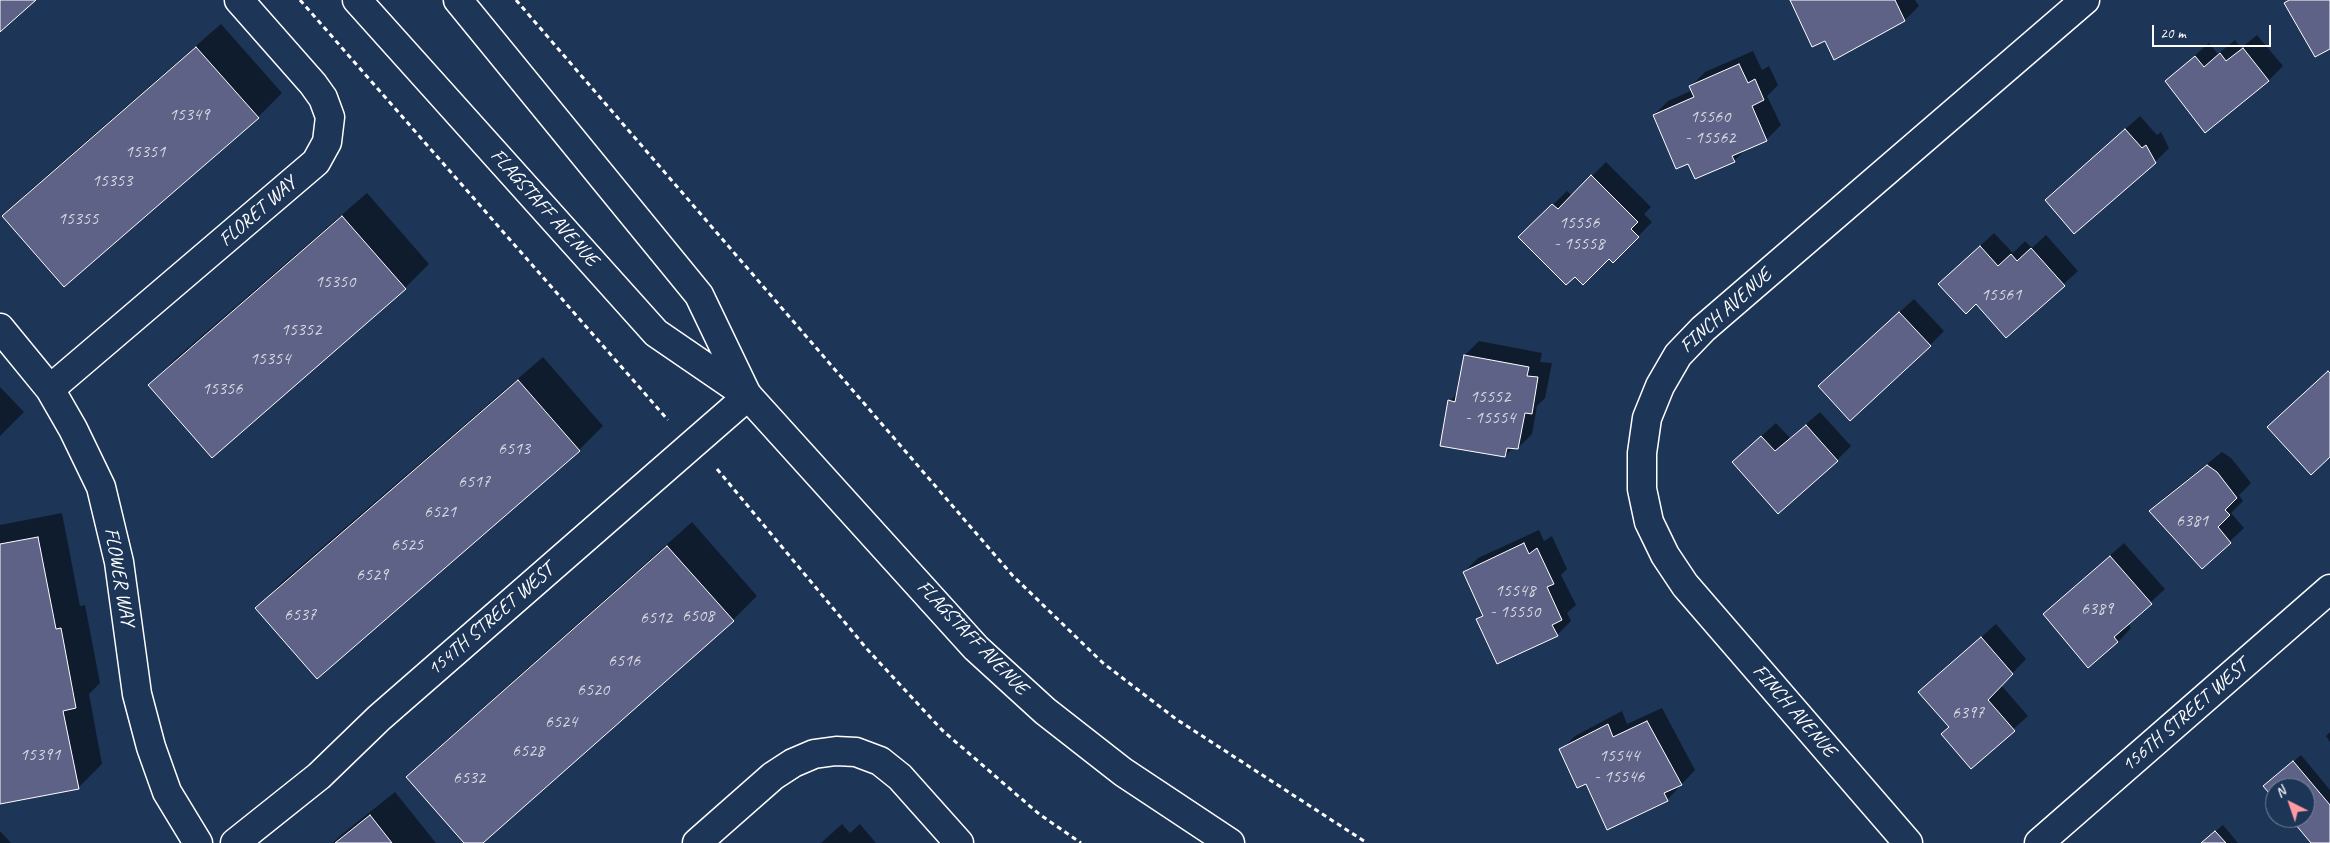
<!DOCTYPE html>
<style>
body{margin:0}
#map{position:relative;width:2330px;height:843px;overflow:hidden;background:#1d3557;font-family:Caveat,sans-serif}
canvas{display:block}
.north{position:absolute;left:2265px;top:778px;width:50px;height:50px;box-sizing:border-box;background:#1d3557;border:1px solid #77869a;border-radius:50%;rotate:319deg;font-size:14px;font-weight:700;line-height:20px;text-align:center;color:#fff}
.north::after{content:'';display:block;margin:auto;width:18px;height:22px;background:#ff9aa2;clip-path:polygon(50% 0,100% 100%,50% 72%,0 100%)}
.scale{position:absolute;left:2152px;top:25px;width:119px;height:22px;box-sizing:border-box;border:2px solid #fff;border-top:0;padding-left:6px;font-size:15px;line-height:18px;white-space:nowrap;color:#fff;-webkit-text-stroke:4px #1d3557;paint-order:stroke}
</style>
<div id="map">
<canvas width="2330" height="843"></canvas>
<div class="north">N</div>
<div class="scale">20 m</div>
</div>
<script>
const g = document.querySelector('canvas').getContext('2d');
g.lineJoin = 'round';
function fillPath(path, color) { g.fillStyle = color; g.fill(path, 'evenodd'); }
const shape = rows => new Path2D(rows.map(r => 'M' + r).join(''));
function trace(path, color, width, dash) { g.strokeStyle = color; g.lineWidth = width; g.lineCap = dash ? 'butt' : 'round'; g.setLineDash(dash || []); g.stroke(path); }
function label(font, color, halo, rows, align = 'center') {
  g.font = font + ' Caveat,sans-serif'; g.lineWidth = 4; g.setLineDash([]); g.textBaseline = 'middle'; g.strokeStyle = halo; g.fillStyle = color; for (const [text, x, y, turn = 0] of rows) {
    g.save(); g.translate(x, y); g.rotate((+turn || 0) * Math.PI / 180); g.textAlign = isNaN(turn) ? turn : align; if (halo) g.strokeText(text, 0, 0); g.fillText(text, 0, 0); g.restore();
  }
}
fillPath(shape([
 [1792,0,1915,0,1919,6,1905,20,1826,40],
 [221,24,282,93,258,117,4,216,28,192],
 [2257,35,2283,66,2269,80,2205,131,2166,81,2209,43,2218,54,2235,40,2241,48],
 [1753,51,1762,70,1769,66,1778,85,1767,96,1781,125,1767,139,1747,148,1734,161,1689,162,1654,115,1668,101,1693,90,1691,86,1705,72],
 [2140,116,2157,135,2161,132,2169,148,2155,162,2046,200],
 [1606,162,1651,207,1644,214,1652,222,1613,262,1609,257,1575,275,1520,237,1567,191,1572,196],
 [367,193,429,264,405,288,150,385,174,360],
 [1994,233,2013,253,2025,241,2032,248,2046,235,2078,271,2006,336,1954,270],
 [1914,299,1944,331,1930,345,1834,372],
 [1479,341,1542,353,1540,362,1552,363,1545,398,1537,406,1532,434,1518,448,1513,448,1505,456,1450,401,1458,392,1465,355],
 [543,357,603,426,579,450,257,608,281,583],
 [0,387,24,412,0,436],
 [1820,412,1851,446,1837,460,1748,448,1776,423,1790,438],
 [2222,452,2231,458,2251,483,2239,495,2243,501,2231,513,2244,528,2202,567,2151,511,2165,497],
 [62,513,80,606,85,605,100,683,89,694,102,764,78,788,0,803,0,525],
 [692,522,757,596,733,620,481,843,465,843,407,777,432,753],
 [1539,530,1544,541,1552,536,1567,569,1561,575,1576,605,1567,613,1571,621,1557,635,1478,619,1483,614,1464,572,1478,558],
 [2124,543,2165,589,2128,623,2131,628,2118,642,2044,614],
 [1996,624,2026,659,2001,685,2028,716,1971,767,1950,727,1934,679],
 [1662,708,1695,770,1667,800,1587,782,1561,750,1575,736,1622,711,1627,724],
 [2330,732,2330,742,2326,736],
 [2301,755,2330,790,2330,843,2313,843,2292,818,2305,818,2305,788,2275,788,2275,798,2272,780],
 [395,792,436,843,333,843,341,835],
 [842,824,850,833,860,824,876,843,821,843],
 [2223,825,2238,843,2202,843],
 [0,831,11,843,0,843]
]), '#0007');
const building = shape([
 [0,0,36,0,0,32,0,0],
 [1790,0,1895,0,1905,21,1834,60,1825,41,1812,47,1790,0],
 [2289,0,2330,0,2330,49,2315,57,2284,3,2289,0],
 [196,47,259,118,64,287,2,216,196,47],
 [2243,48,2269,81,2205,133,2165,81,2195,56,2204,67,2220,53,2226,61,2243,48],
 [1739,64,1748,83,1755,79,1764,100,1752,106,1767,141,1732,156,1735,162,1695,179,1688,164,1676,169,1653,115,1694,97,1689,86,1739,64],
 [2125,129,2142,148,2146,145,2156,163,2074,234,2045,200,2125,129],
 [1591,175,1638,222,1631,229,1639,237,1613,263,1609,259,1583,285,1575,277,1566,285,1518,237,1552,204,1558,209,1591,175],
 [342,216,406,289,212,458,148,385,342,216],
 [1980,246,1998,266,2011,254,2017,261,2031,248,2065,286,2006,338,1976,304,1966,314,1938,284,1980,246],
 [1899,312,1931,346,1850,421,1818,386,1899,312],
 [1464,355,1529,367,1527,376,1538,377,1532,414,1525,413,1518,449,1507,448,1505,457,1440,446,1448,400,1455,402,1464,355],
 [2328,371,2330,373,2330,457,2311,475,2267,427,2328,371],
 [518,380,580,451,317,679,255,608,518,380],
 [1806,425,1838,461,1778,514,1732,462,1761,436,1775,451,1806,425],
 [2207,465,2217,472,2237,498,2225,510,2230,515,2218,527,2231,543,2202,569,2149,511,2207,465],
 [38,537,56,629,61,628,76,708,63,711,79,789,0,804,0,544,38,537],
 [1524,543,1529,554,1537,548,1554,584,1547,587,1562,620,1552,625,1558,636,1497,664,1476,619,1483,616,1463,572,1524,543],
 [667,546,734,621,483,843,464,843,406,777,667,546],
 [2110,556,2152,604,2114,637,2118,642,2088,668,2043,614,2110,556],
 [1981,637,2013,674,1988,700,2015,731,1971,769,1941,734,1949,727,1918,692,1981,637],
 [1647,721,1682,785,1664,793,1668,801,1607,830,1586,784,1577,788,1559,749,1608,724,1613,737,1647,721],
 [2293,761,2330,805,2330,843,2311,843,2290,818,2305,818,2305,788,2275,788,2275,800,2263,786,2293,761],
 [370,815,392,843,335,843,370,815],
 [2215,831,2226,843,2201,843,2215,831]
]);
fillPath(building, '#5f6287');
trace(building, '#fff', 1);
const minor = shape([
 [0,328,50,389,73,429,101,487,119,562,137,694,151,747,167,792,198,843],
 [50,389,316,162,327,142,330,117,323,98,313,84,239,0],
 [235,843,319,776,379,718,748,396],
 [697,843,773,776,793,763,814,754,836,751,856,752,880,761,900,777,959,843],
 [1908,843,1685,585,1665,555,1649,522,1642,489,1642,453,1647,418,1660,386,1678,355,1703,329,2085,0],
 [2039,843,2330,589]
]);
const tertiary = shape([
 [357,0,656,333,748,396,976,648,1045,711,1123,772,1230,843],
 [458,0,699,295,747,395]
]);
trace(minor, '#fff', 31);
trace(tertiary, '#fff', 31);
trace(shape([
 [300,0,668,420],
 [516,0,1013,576,1103,663,1176,719,1367,843],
 [717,469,867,649,942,730,1039,814,1081,843]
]), '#fff', 3, [5, 4]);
trace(minor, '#1d3557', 28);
trace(tertiary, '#1d3557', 28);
label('18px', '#d7d8e1', null, [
 ["15349",189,115],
 ["15560",1710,117],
 ["- 15562",1710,138],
 ["15351",145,152],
 ["15353",112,181],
 ["15355",78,219],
 ["15556",1579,223],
 ["- 15558",1579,244],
 ["15350",335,282],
 ["15561",2001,295],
 ["15352",301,330],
 ["15354",270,359],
 ["15356",222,389],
 ["15552",1490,397],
 ["- 15554",1490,418],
 ["6513",514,449],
 ["6517",474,482],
 ["6521",440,512],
 ["6381",2192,521],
 ["6525",407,545],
 ["6529",372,575],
 ["15548",1515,591],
 ["- 15550",1515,612],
 ["6389",2097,609],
 ["6537",300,615],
 ["6508",698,616],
 ["6512",656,618],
 ["6516",624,661],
 ["6520",593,690],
 ["6397",1968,713],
 ["6524",561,722],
 ["6528",528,751],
 ["15391",40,755],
 ["15544",1619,756],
 ["- 15546",1619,777],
 ["6532",469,778]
]);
label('20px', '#fff', '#1d3557', [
 ["FLAGSTAFF AVENUE",544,208,48],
 ["FLORET WAY",258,212,-41],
 ["FINCH AVENUE",1726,311,-42],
 ["FLOWER WAY",119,577,80],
 ["154TH STREET WEST",491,620,-41],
 ["FLAGSTAFF AVENUE",972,638,46],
 ["FINCH AVENUE",1794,711,49],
 ["156TH STREET WEST",2185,716,-41]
]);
</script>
